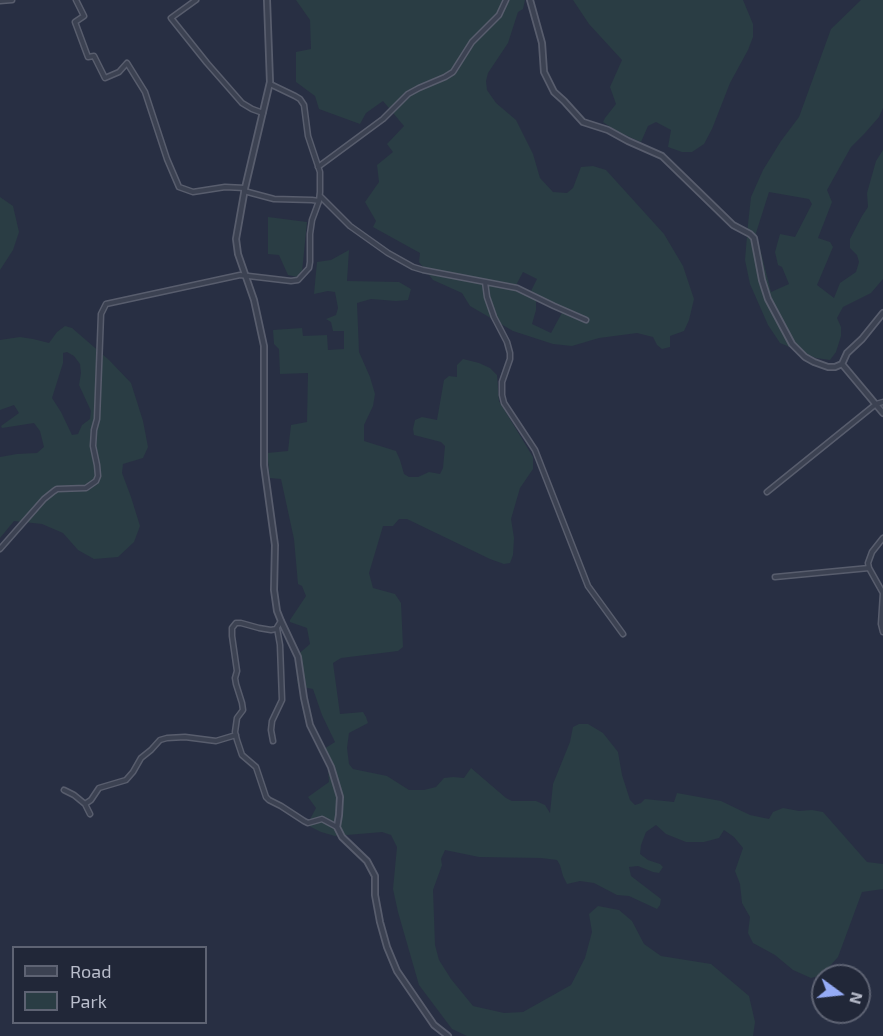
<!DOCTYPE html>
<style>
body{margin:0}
#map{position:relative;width:883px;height:1036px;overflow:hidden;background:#282f43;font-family:"Exo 2",sans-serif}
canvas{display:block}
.legend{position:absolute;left:12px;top:946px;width:195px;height:78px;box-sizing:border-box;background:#212738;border:2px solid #5e6373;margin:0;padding:8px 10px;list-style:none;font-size:18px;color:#babecc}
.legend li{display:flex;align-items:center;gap:12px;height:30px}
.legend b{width:30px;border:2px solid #5e6373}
.north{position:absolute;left:811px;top:964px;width:60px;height:60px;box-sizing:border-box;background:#212738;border:2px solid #5e6373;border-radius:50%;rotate:105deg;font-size:16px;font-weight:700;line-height:24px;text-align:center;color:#babecc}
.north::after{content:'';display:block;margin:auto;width:21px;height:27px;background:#95abf6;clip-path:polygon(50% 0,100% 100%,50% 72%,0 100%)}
</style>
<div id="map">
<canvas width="883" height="1036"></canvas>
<ul class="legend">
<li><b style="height:8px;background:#3c4252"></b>Road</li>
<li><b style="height:16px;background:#2a3d44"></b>Park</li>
</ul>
<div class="north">N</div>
</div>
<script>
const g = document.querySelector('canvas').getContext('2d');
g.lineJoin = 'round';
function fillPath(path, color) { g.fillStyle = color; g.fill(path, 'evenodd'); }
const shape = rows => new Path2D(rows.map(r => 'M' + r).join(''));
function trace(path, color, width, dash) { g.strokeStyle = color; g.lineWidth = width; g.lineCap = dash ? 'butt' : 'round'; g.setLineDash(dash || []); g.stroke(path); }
fillPath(shape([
 [296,0,525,0,523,9,518,12,508,43,488,73,486,81,487,90,496,103,516,120,533,154,540,178,553,192,567,193,573,188,581,167,593,166,606,170,664,234,683,266,694,299,689,320,684,331,670,336,670,347,662,349,657,345,653,337,637,333,599,338,572,346,553,344,513,331,470,306,462,293,433,280,419,262,420,253,373,227,376,221,365,202,379,182,377,165,393,152,387,144,404,126,383,101,366,113,360,124,319,109,315,96,296,82,296,52,311,49,310,20],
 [523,272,537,279,531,291,564,309,551,333,532,324,536,310,536,300,514,289],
 [573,0,743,0,753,24,753,37,748,50,730,83,712,129,704,144,692,152,682,152,668,147,671,130,656,122,648,126,641,142,618,132,603,122,605,118,616,104,610,87,622,60,589,24],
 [861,0,883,0,883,108,879,117,865,133,851,147,827,190,832,202,818,238,830,242,833,247,817,285,834,298,840,283,856,272,859,262,857,255,850,248,850,239,862,216,868,207,867,193,876,161,883,150,883,279,871,293,843,307,837,318,841,327,841,336,836,352,830,360,816,358,780,343,768,325,750,284,745,260,748,224,751,197,763,170,781,141,799,117,831,29],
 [769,192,809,199,812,204,795,237,780,234,775,252,778,265,782,267,789,284,771,292,756,233],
 [0,197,13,206,19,232,13,250,0,270],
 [268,217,307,222,302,272,297,277,288,275,279,255,268,254],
 [349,250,347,281,399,282,411,289,408,300,396,301,371,299,357,303,359,352,370,377,375,394,373,406,364,425,364,441,396,451,400,460,404,474,409,477,418,477,429,472,440,474,443,468,445,446,441,442,414,435,413,429,415,420,422,417,437,420,444,380,449,376,457,377,457,365,463,359,479,363,490,368,497,375,499,401,533,457,533,469,520,488,511,519,514,538,513,555,510,563,504,564,490,559,407,519,399,519,393,526,383,526,369,573,373,588,395,594,401,603,403,647,398,651,341,658,333,663,340,714,363,712,366,717,368,723,349,733,347,748,349,764,353,769,387,776,409,790,424,790,436,787,444,778,453,777,464,778,471,768,506,798,512,801,536,801,545,805,550,813,553,784,570,742,573,727,579,724,588,724,603,733,618,752,622,775,630,800,635,805,641,803,645,799,674,802,677,793,721,801,750,815,769,819,773,812,783,808,799,811,812,810,823,812,867,862,883,864,883,889,862,892,838,957,822,975,811,978,793,970,775,955,753,943,748,933,750,917,742,903,740,884,735,871,743,848,734,837,724,830,719,838,704,842,686,842,666,834,656,825,646,832,641,845,640,854,648,860,660,864,663,867,659,873,653,872,638,866,629,867,631,876,661,899,660,905,657,909,629,896,617,895,594,883,580,881,567,884,563,876,560,865,557,860,541,858,479,857,445,850,441,859,442,865,433,890,435,945,439,960,451,979,473,1006,504,1013,523,1012,571,985,585,958,592,932,589,914,598,906,619,910,632,921,644,944,661,956,711,964,749,996,755,1022,753,1036,467,1036,452,1029,419,985,398,912,393,889,397,847,391,835,382,832,335,836,321,832,307,825,316,808,308,797,329,782,328,768,319,752,335,742,322,715,313,689,298,686,295,657,310,644,307,628,290,622,290,620,306,596,302,586,298,584,294,539,281,479,270,478,267,453,288,451,291,425,307,422,308,373,280,374,279,349,274,344,273,330,302,328,303,336,327,335,328,350,344,349,344,331,333,331,331,322,326,319,336,315,338,308,335,292,328,291,314,294,317,262,331,260],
 [65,326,72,328,109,360,131,383,143,421,148,447,143,458,123,464,122,473,131,497,140,526,134,542,118,557,94,559,78,550,63,533,42,524,14,521,0,538,0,457,17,454,37,453,44,447,40,431,34,423,2,428,1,426,19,413,14,405,0,410,0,340,20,337,33,339,49,343,57,332],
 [67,352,74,356,80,364,81,373,79,385,91,411,90,419,82,425,78,434,72,435,61,412,52,398,63,363,63,353]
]), '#2a3d44');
const minor = shape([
 [76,0,84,16,75,22,88,57,94,56,105,78,119,72,127,63,145,92,167,159,179,187,193,192,225,187,245,188],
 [196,0,171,18,207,63,242,103,252,109,263,113],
 [0,1,12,0],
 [318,167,383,119,408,94,419,88,445,77,453,72,472,42,499,15,506,0],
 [244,191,274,199,312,200,319,201],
 [320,196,350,226,388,253,413,267,423,270,517,288,554,306,586,320],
 [485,282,487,297,494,317,507,342,510,353,510,359,502,382,502,395,504,403,535,450,588,586,623,634],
 [767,492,876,404,883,402],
 [883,538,872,552,868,563,869,568,883,593,881,624,883,632],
 [0,549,44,499,54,491,57,489,86,488,96,481,98,476,97,465,93,446,94,430,97,419,101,314,106,304,240,275,291,281,298,280,309,268,310,262,310,234,312,220,319,201,320,192,320,172,308,136,304,105,300,99,295,96,270,84],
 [775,577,869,568],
 [281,621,276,629,271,630,259,628,241,623,236,623,232,628,232,636,237,671,235,678,236,684,242,703,243,710,237,718,235,732,237,740,242,755,256,767,266,797,269,800,281,806,304,821,308,823,322,819,337,827],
 [273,741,271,730,272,721,282,700,280,645,277,628],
 [64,790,74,795,85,804,90,814],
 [85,804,91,800,99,788,126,780,133,772,141,758,151,750,160,740,167,738,185,737,216,741,236,735]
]);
const tertiary = shape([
 [267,0,270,82,245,188,236,239,238,254,254,300,264,346,264,465,275,545,274,590,277,611,281,621,298,657,304,698,310,725,331,767,340,797,339,815,337,827,342,837,367,861,375,876,375,895,380,922,387,947,397,971,434,1025,448,1036],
 [530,0,542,43,544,72,554,92,564,101,583,122,608,130,628,141,662,156,733,225,750,234,754,238,762,280,768,299,792,344,805,357,814,362,828,367,835,367,842,364],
 [883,313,862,339,847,353,842,364,883,413]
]);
trace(minor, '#585d6d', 7);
trace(tertiary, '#585d6d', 8);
trace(minor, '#3c4252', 4);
trace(tertiary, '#3c4252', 4.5);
</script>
